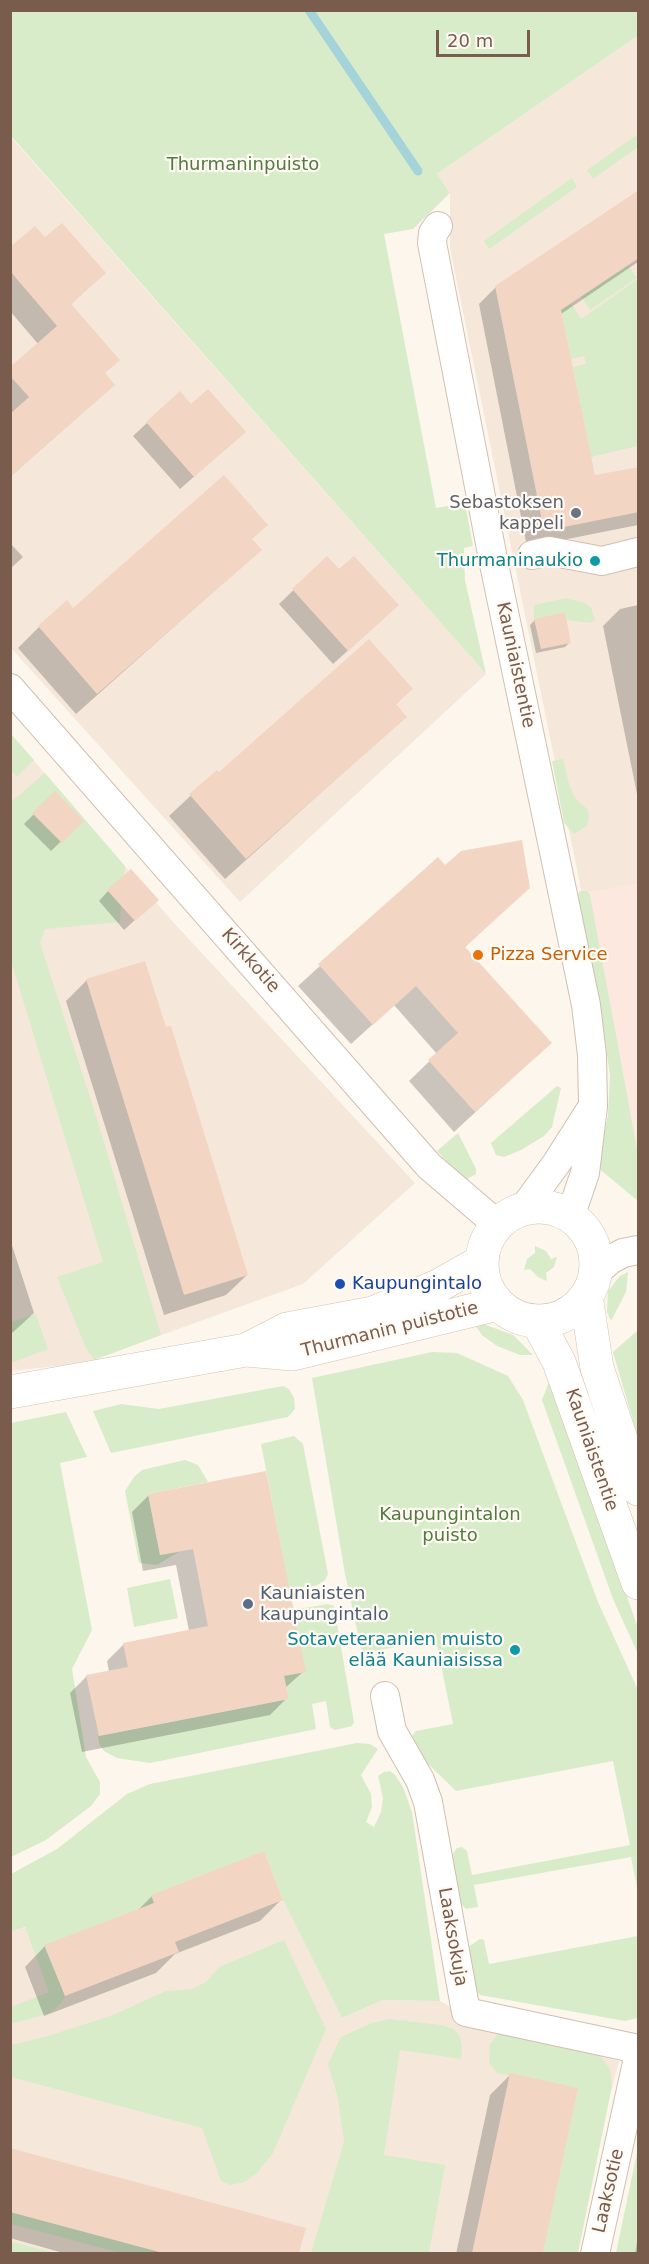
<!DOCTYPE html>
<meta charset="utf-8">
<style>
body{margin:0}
#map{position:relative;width:649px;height:2264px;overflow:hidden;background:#fdf6ec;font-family:"DejaVu Sans",sans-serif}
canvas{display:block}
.frame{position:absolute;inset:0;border:12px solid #7a5c4d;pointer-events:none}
.scale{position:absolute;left:436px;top:30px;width:94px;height:27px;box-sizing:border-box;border:3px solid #7a5c4d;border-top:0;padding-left:8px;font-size:18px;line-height:21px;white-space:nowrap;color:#7a5c4d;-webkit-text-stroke:4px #fffaf3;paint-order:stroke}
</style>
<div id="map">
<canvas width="649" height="2264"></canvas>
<div class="frame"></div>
<div class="scale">20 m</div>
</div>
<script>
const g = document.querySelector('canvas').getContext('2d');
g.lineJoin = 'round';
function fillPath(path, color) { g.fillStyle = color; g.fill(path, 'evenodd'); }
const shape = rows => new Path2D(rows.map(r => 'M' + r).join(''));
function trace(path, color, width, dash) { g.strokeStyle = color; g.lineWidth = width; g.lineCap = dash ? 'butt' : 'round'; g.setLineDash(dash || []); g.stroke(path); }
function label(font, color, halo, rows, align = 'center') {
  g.font = font + ' "DejaVu Sans",sans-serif'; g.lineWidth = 4.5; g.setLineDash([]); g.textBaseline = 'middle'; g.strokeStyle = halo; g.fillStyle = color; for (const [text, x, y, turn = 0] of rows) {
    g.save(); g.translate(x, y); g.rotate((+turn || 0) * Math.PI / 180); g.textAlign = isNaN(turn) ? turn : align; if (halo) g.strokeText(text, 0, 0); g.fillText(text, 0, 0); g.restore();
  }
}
fillPath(shape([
 [636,37,638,40,638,884,582,894,450,248,450,193,437,174],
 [10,136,486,674,240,902,11,648],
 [10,733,173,922,415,1183,303,1284,84,1363,11,1371],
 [264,1851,283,1900,342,2018,383,2000,440,2001,499,2033,619,2061,568,2253,11,2254,11,1932]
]), '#f5e8da');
fillPath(shape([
 [638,884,638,1192,582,894]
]), '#fde8e0');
fillPath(shape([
 [10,11,638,11,638,40,636,37,437,174,450,193,413,229,384,234,436,508,465,503,473,546,464,548,465,580,486,674,11,136],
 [638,134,638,147,593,179,587,170],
 [572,178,577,187,489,249,484,241],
 [628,265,637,278,590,310,581,296],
 [638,279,638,446,591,457,573,367,586,364,584,356,571,359,561,310,571,303,581,319],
 [567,598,585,603,591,608,595,620,591,623,567,620,565,612,534,619,534,605],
 [10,733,34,760,17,777,11,770],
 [563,759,569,784,575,798,588,810,589,817,587,826,574,834,564,823,552,761],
 [45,773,125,866,120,922,45,929,40,943,99,1125,161,1335,94,1360,86,1348,57,1277,103,1262,11,961,10,803],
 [580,891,587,891,590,895,638,1154,638,1201,597,1167,608,1115,610,1075,604,1034,577,896],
 [557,1086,561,1088,552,1127,544,1136,521,1150,504,1157,496,1155,491,1143],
 [458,1133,476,1169,476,1174,467,1179,462,1178,437,1151],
 [535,1246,546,1251,551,1259,557,1257,554,1267,546,1273,547,1281,538,1277,530,1269,524,1270,527,1259,535,1253],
 [628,1272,626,1292,611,1321,607,1312,608,1291,620,1276],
 [36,1314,48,1349,11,1363,11,1322],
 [475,1325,486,1325,513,1335,533,1355,520,1355,497,1346,482,1335],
 [638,1330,638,1438,613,1352],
 [432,1352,457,1353,508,1376,523,1400,598,1602,638,1690,638,1892,631,1857,474,1885,478,1907,466,1909,461,1904,452,1855,457,1848,462,1847,467,1851,472,1875,630,1845,613,1761,456,1791,422,1758,412,1736,416,1731,453,1724,436,1640,362,1653,345,1574,312,1378],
 [550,1379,638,1628,638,1654,613,1599,542,1400],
 [283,1386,289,1389,294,1398,295,1409,288,1417,111,1453,93,1411,121,1404,159,1409],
 [66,1412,87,1457,60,1463,92,1630,72,1669,86,1757,100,1782,100,1794,91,1806,46,1840,11,1857,11,1423],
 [294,1436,303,1444,328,1574,325,1580,316,1586,289,1589,261,1444],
 [185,1460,198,1465,208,1482,148,1494,160,1555,179,1552,157,1565,139,1563,125,1491,134,1477,142,1470],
 [170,1579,178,1618,134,1627,127,1588],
 [328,1604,334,1606,354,1722,352,1726,335,1730,330,1727,326,1701,312,1704,316,1729,150,1763,117,1758,104,1751,99,1744,98,1736,289,1699,284,1676,293,1610],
 [357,1743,370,1744,378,1749,361,1775,371,1794,372,1807,366,1822,374,1827,381,1812,383,1798,378,1776,384,1772,390,1771,395,1775,403,1787,412,1812,440,2001,383,2000,342,2018,283,1900,264,1851,151,1895,154,1903,45,1945,65,1996,62,2002,50,2013,11,2024,11,2007,49,1992,25,1927,11,1932,11,1874,57,1849,127,1794,150,1784],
 [638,1936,638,2018,625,2021,480,1995,474,1988,468,1947,480,1939,484,1940,489,1964],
 [284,1940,326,2029,273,2153,258,2172,245,2182,231,2185,221,2181,202,2128,11,2077,11,2045,48,2036,113,2015,166,1991,192,1989,206,1982,219,1967],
 [389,2019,442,2025,454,2029,460,2037,462,2048,461,2059,400,2050,384,2155,445,2165,429,2253,311,2253,344,2142,338,2098,328,2064,341,2037,372,2023],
 [499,2033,600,2056,610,2069,612,2086,578,2253,543,2253,578,2088,497,2073,489,2063,490,2044],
 [638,2148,638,2253,616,2253],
 [11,2212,163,2253,121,2253,11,2224],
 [10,2242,11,2242,56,2253,11,2253]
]), '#d8ecc9');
fillPath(shape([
 [638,191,638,262,561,314,594,477,638,468,638,525,527,547,479,304,496,287],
 [45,239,104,273,70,305,104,374,113,385,10,477,10,369,39,345,10,311,10,249],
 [147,423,230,445,180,489,133,436],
 [10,543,23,557,10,569],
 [260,550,76,714,18,648,39,627,73,610],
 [327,558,383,619,333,664,279,604],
 [638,605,638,799,603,626,620,609],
 [535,620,570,642,565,647,536,653,530,625],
 [411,689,395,705,405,717,225,879,169,816,216,772,218,774],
 [55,793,82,821,51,851,24,824],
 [437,859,445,867,528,888,464,948,550,1043,454,1132,409,1081,437,1054,394,1005,351,1044,298,986],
 [108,891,147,909,124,930,99,901],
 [87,980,247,1275,226,1295,164,1315,66,1001],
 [10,1239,34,1313,10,1335],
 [149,1495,304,1671,285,1688,287,1698,270,1715,82,1752,70,1693,87,1676,109,1672,107,1661,124,1644,189,1631,176,1565,143,1571,132,1512],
 [152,1896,281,1900,260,1921,175,1954,156,1973,44,2016,25,1967,45,1946,137,1911],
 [510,2075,577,2089,542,2254,456,2254,490,2095],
 [10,2150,304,2229,298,2254,67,2254,10,2238],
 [638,2236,638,2254,635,2254]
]), '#0003');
trace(shape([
 [309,10,418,171]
]), '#a5d3da', 9);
fillPath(shape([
 [639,190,639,258,561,310,595,475,639,467,639,512,544,531,495,286],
 [62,223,106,273,71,304,120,360,105,373,115,385,10,477,10,414,29,397,10,376,10,367,57,326,10,271,10,247,35,226,45,237],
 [208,389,246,432,194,477,146,422,180,391,191,404],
 [224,475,268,525,252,539,262,550,97,694,38,626,67,600,73,608],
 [327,556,339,569,354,556,399,605,348,651,292,589],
 [565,612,571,643,541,649,534,619],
 [369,639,413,689,396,704,407,717,246,859,189,794,217,770,219,772],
 [55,791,84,821,62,843,32,813],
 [522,840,530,888,465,947,552,1043,475,1112,428,1060,458,1033,416,986,373,1025,318,964,438,857,445,865,461,851],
 [131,869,159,900,135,921,107,890],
 [145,961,166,1027,171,1026,248,1275,184,1295,86,979],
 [266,1471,306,1672,284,1676,289,1699,99,1736,86,1675,128,1667,123,1643,208,1626,193,1549,160,1555,148,1494],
 [264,1851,283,1900,175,1942,179,1952,65,1996,44,1945,154,1903,151,1895],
 [510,2073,578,2088,543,2253,472,2253],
 [10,2148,306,2228,299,2253,163,2253,10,2212]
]), '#f3d5c3');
const street = shape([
 [438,226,433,233,432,243,494,564,586,1005,592,1055,593,1106,585,1173,570,1217],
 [532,555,549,551,602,561,638,552],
 [10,688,429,1166,498,1225],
 [523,1209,556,1164,589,1112],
 [596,1272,610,1260,623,1253,638,1250],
 [385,1696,392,1731,420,1780,428,1802,466,2012,638,2049],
 [595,2254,638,2058]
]);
const secondary = shape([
 '482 1264a57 57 0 1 1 114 0a57 57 0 1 1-114 0Z',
 [586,1296,597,1368,638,1489],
 [537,1321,559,1362,638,1583],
 [246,1350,287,1329,373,1313,438,1286,482,1261],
 [10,1392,246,1350,293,1354,498,1304]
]);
trace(street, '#d1beb0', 30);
trace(secondary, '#d6c0b0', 34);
trace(street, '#fff', 28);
trace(secondary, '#fff', 33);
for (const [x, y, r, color] of [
 [576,513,6,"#6b7280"],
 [595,561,6,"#0f9aa8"],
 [478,955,6,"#e8710a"],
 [340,1284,6,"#1a4fb4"],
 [248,1604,6,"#5c6f8a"],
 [515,1650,6,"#0f9aa8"]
]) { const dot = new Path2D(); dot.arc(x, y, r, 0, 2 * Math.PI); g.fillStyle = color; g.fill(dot); trace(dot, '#fffaf3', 2); }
label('18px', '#537a41', '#fffaf3', [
 ["Thurmaninpuisto",243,165],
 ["Kaupungintalon",450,1515],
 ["puisto",450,1536]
]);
label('18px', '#5b616d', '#fffaf3', [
 ["Sebastoksen",564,503],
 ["kappeli",564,524]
], 'right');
label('18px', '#0d838f', '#fffaf3', [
 ["Thurmaninaukio",583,561],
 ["Sotaveteraanien muisto",503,1640],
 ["elää Kauniaisissa",503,1661]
], 'right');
label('18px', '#7a5c4d', '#fffaf3', [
 ["Kauniaistentie",515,665,78],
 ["Kirkkotie",250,961,49],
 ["Thurmanin puistotie",390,1330,-14],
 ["Kauniaistentie",591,1450,71],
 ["Laaksokuja",452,1937,80],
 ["Laaksotie",609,2191,-77]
]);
label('18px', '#c56008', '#fffaf3', [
 ["Pizza Service",490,955]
], 'left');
label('18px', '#164399', '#fffaf3', [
 ["Kaupungintalo",352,1284]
], 'left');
label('18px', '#4e5e75', '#fffaf3', [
 ["Kauniaisten",260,1594],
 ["kaupungintalo",260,1615]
], 'left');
</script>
